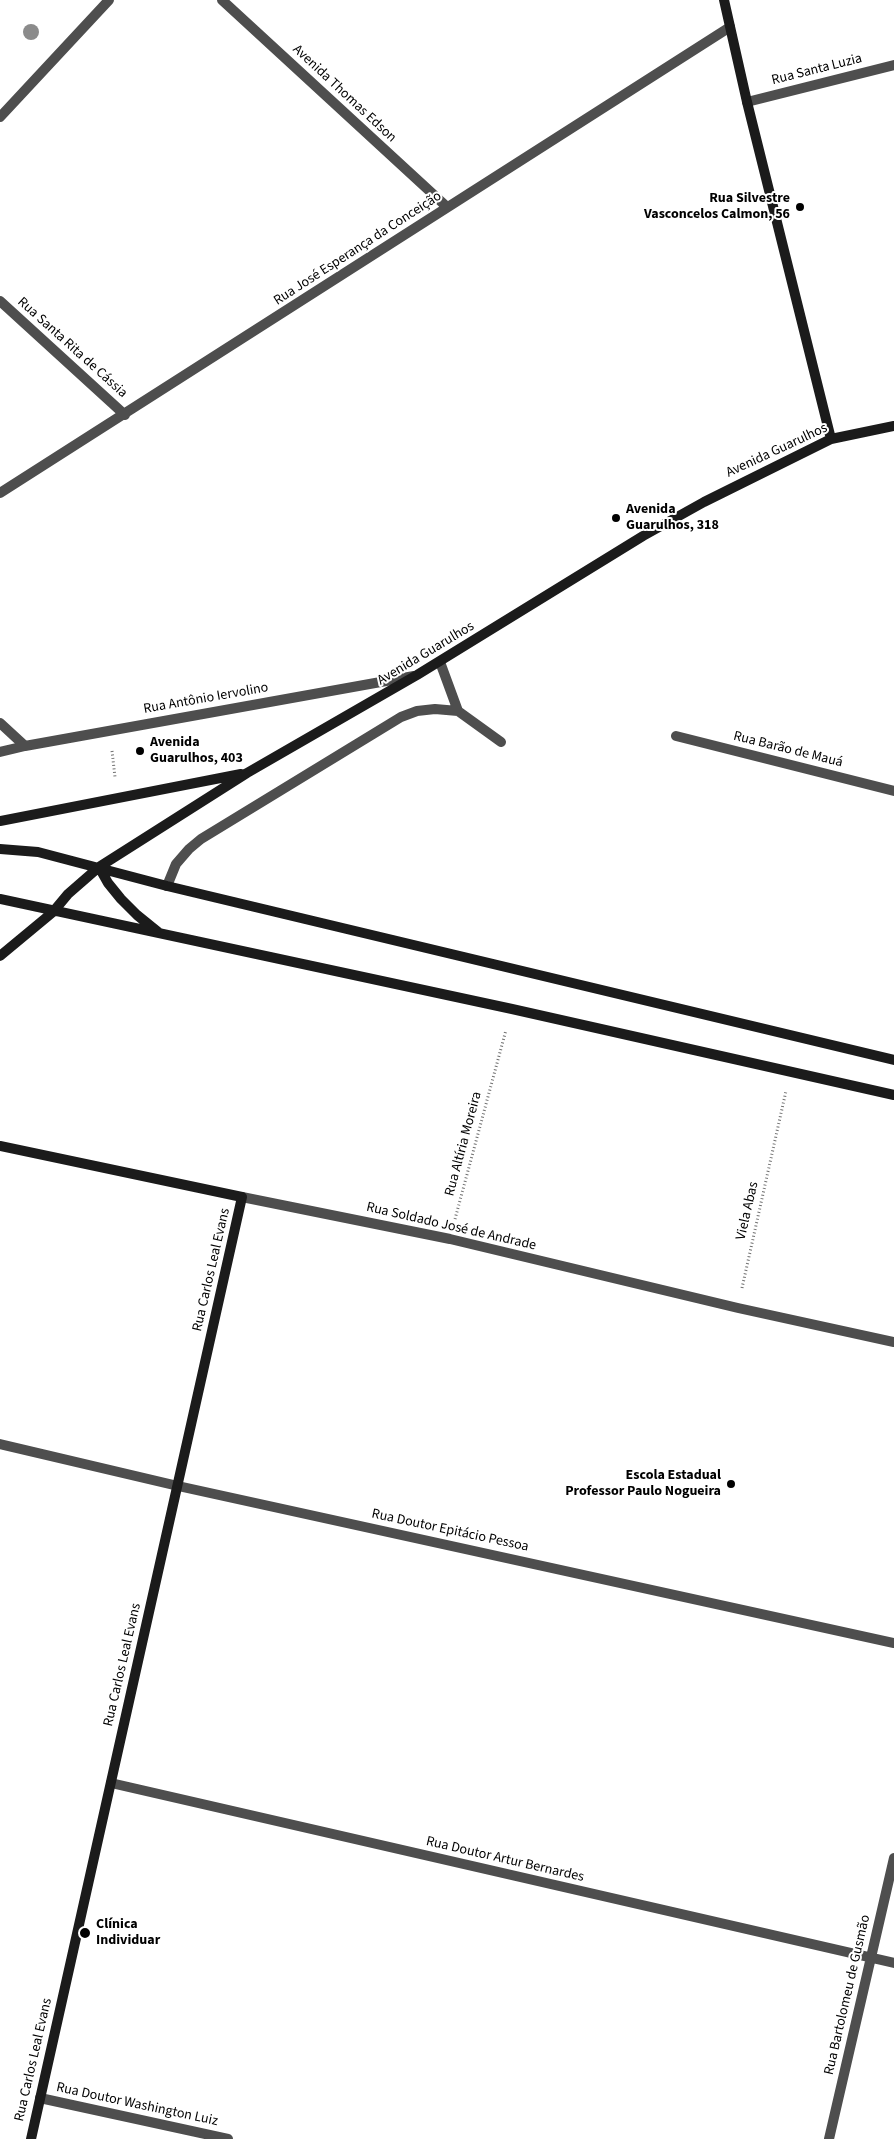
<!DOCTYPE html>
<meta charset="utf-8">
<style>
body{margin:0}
canvas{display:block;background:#fff}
</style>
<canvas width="894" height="2139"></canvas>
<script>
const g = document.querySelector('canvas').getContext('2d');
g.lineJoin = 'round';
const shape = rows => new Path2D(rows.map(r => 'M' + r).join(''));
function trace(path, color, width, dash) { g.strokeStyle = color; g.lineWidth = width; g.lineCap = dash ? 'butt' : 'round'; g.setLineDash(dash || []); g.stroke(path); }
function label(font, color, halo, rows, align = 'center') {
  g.font = font + ' "Source Sans 3",sans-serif'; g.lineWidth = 4; g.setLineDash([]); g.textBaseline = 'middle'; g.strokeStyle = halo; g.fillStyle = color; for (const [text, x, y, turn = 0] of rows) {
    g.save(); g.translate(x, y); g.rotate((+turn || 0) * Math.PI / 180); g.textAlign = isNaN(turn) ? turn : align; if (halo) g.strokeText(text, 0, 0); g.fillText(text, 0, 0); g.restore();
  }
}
trace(shape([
 [112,751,115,777],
 [455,1219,506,1030],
 [742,1288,786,1091]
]), '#707070', 3, [1, 2.5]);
trace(shape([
 [440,662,458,711],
 [676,736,894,791],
 [167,886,176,864,189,849,201,839,401,717,417,711,435,709,458,711,501,742]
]), '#4e4e4e', 10);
trace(shape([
 [222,0,447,207],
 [747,102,894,65],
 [0,117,109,0],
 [0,301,125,415],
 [0,493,730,27],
 [0,723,25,746],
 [0,752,25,746,414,676],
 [242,1197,450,1239,738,1308,894,1342],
 [0,1444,178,1486,894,1643],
 [111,1783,894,1963],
 [40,2098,228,2139],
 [829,2139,894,1858]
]), '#4e4e4e', 10);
trace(shape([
 [724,0,747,102,831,439],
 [0,821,241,774],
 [0,849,38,852,167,886,894,1060],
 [99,867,108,883,121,899,137,915,158,932],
 [0,899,512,1009,894,1095],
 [0,956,53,912,68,894,99,867,247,773,417,675,643,536,704,502,831,439,894,426],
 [0,1146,242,1197,31,2139]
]), '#1b1b1b', 10);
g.fillStyle = '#8b8b8b';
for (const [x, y] of [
 [31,32]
]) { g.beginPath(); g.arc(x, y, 8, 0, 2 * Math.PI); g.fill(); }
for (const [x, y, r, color] of [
 [800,207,5,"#000"],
 [616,518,5,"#000"],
 [140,751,5,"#000"],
 [731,1484,5,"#000"],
 [85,1933,6,"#000"]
]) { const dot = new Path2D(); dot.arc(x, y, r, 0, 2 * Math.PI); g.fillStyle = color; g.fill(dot); trace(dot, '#fff', 2); }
label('14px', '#000', '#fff', [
 ["Rua Santa Luzia",817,70,-14],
 ["Avenida Thomas Edson",344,94,43],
 ["Rua José Esperança da Conceição",358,249,-33],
 ["Rua Santa Rita de Cássia",72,348,42],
 ["Avenida Guarulhos",777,451,-25],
 ["Avenida Guarulhos",426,654,-31],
 ["Rua Antônio Iervolino",206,699,-10],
 ["Rua Barão de Mauá",788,750,14],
 ["Rua Altíria Moreira",464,1144,-75],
 ["Viela Abas",748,1211,-77],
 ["Rua Soldado José de Andrade",451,1227,13],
 ["Rua Carlos Leal Evans",212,1270,-77],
 ["Rua Doutor Epitácio Pessoa",450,1531,12],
 ["Rua Carlos Leal Evans",123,1665,-77],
 ["Rua Doutor Artur Bernardes",505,1860,13],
 ["Rua Bartolomeu de Gusmão",848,1995,-77],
 ["Rua Carlos Leal Evans",34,2060,-77],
 ["Rua Doutor Washington Luiz",137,2105,12]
]);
label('bold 14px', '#000', '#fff', [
 ["Rua Silvestre",790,199,"right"],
 ["Vasconcelos Calmon, 56",790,215,"right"],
 ["Avenida",626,510],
 ["Guarulhos, 318",626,526],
 ["Avenida",150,743],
 ["Guarulhos, 403",150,759],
 ["Escola Estadual",721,1476,"right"],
 ["Professor Paulo Nogueira",721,1492,"right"],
 ["Clínica",96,1925],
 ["Individuar",96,1941]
], 'left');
</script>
